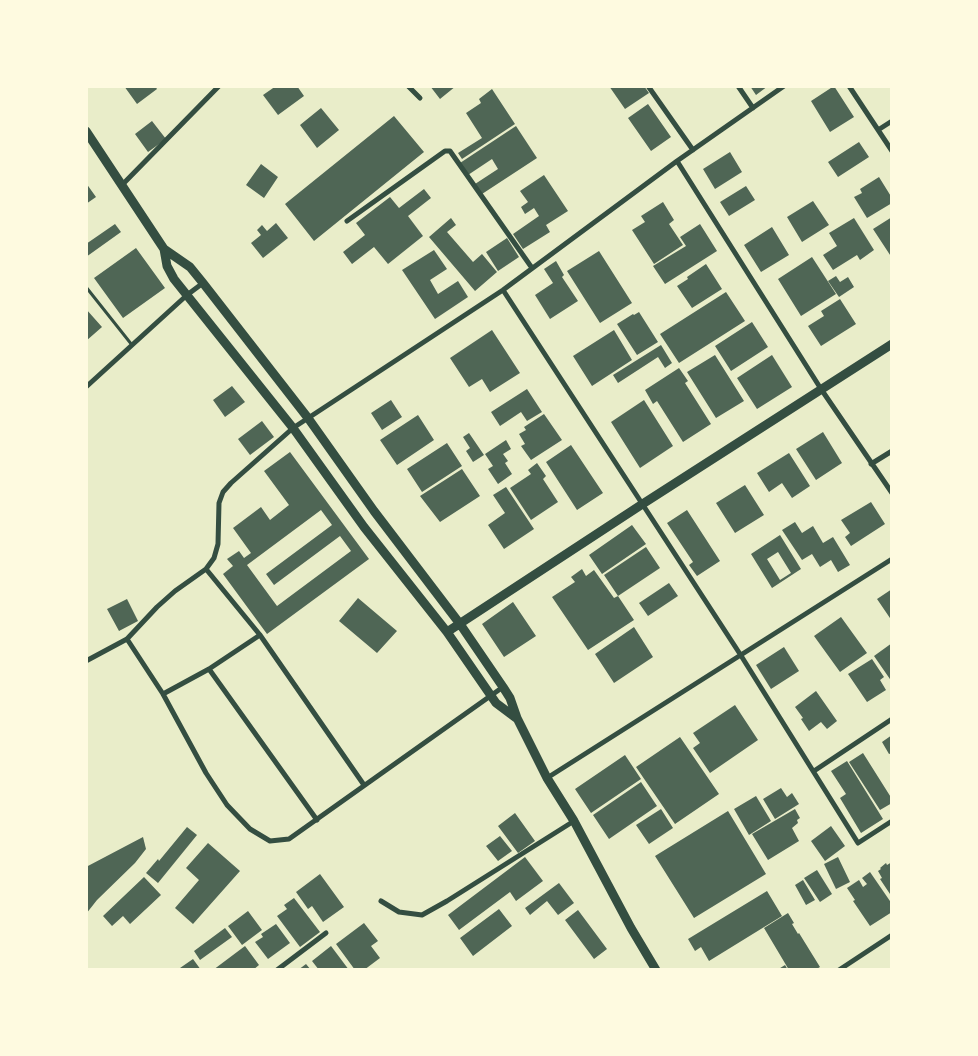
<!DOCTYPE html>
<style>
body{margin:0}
#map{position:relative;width:978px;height:1056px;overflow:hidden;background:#e9edc9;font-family:"Roboto Condensed",sans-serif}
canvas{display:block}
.frame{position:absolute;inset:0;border:88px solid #fefae0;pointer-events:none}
</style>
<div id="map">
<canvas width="978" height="1056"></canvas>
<div class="frame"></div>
</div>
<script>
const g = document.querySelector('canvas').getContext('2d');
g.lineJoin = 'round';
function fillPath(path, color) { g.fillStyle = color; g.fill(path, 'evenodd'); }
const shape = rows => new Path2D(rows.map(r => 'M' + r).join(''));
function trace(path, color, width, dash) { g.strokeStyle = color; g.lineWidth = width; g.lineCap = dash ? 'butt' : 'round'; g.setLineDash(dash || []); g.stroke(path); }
fillPath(shape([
 [124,86,155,86,157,89,137,104],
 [276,86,297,86,304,96,278,115,263,95],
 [430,86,456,86,440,99],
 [609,86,644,86,649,93,625,109],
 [750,86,768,86,756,95],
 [834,86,854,117,830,132,811,101],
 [492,89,515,124,462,159,458,153,482,138,466,113,481,103,479,99],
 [648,104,671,137,651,151,628,118],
 [321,108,339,130,317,148,300,125],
 [394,116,424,152,314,241,285,204],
 [152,121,166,139,148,152,135,134],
 [516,126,537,158,482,194,475,184,498,169,492,159,468,175,460,163],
 [859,142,869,157,838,177,828,162],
 [730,152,742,172,715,189,703,169],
 [261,164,278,177,264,198,246,185],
 [544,175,568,211,546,225,550,232,523,249,513,234,539,216,534,208,525,214,521,207,528,202,520,191],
 [879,177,892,198,892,203,867,218,854,197,862,193,860,189],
 [86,183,96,197,86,204],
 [746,186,755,200,729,216,720,202],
 [424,189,431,198,408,216,423,236,388,264,374,247,352,264,343,252,365,235,356,223,390,197,399,208],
 [813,201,829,225,802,242,787,217],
 [663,202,674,220,669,224,683,245,654,264,632,230,645,222,641,216],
 [892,217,892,258,873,229],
 [451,218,456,225,447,232,473,262,482,254,497,272,475,291,429,237],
 [854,218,874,250,860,260,857,255,833,270,823,255,837,246,829,233],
 [276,223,288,238,263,258,251,243,261,235,257,230,262,225,267,231],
 [115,224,121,232,86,257,86,244],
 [700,224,717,251,665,284,653,266,686,246,680,237],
 [772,227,789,255,761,272,744,245],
 [507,238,519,257,498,271,486,252],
 [136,248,165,288,123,318,94,278],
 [434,250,447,269,430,280,438,294,458,281,468,297,435,319,402,270],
 [599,251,632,303,600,323,567,271],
 [812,257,836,294,801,316,778,279],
 [556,261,564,275,562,277,578,301,550,319,535,295,553,283,544,269],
 [706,264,722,289,692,308,677,286,688,279,687,277],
 [836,276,840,282,848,277,854,287,839,297,828,281],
 [726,292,745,321,679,363,660,334],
 [840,299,856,324,821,346,808,326,824,316,821,311],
 [86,309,102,327,86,341],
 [639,312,658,342,637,355,617,324,633,314,634,315],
 [752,322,768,347,731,371,715,346],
 [492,330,520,373,490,392,482,379,469,387,450,358],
 [614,330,632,360,592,386,573,356],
 [661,345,672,363,665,368,658,357,618,383,613,375],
 [715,355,744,401,716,418,687,372],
 [772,355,792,387,757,409,737,378],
 [679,368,688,381,685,383,711,424,683,442,657,401,653,404,645,390],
 [232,386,245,402,225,417,213,400],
 [527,389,542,412,527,421,521,412,500,426,491,412],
 [391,400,402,417,382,430,371,413],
 [644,400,673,446,640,468,611,422],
 [544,414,562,440,531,460,521,446,525,444,519,434,526,430,524,427],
 [418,415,434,440,397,465,380,440],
 [262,421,274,437,250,455,238,439],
 [823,432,842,463,816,480,796,449],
 [469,433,484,455,473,462,466,451,470,448,463,437],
 [506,440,511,449,503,454,508,461,505,463,512,474,498,484,488,469,493,466,485,454],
 [447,443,462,466,422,492,407,469],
 [571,445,603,493,577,510,546,462],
 [290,452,369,559,267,634,223,574,233,566,227,559,239,551,244,558,251,553,233,528,261,507,270,520,289,505,264,471],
 [321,510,332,525,266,574,274,585,340,536,351,551,277,606,247,565],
 [789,453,810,486,792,498,782,483,769,492,757,473],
 [537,463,546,476,543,479,558,502,531,520,510,488,531,474,528,470],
 [462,469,480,496,440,522,420,496],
 [745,485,764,515,735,533,716,503],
 [506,487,534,529,504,549,488,525,505,513,493,495],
 [871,502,885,524,851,546,845,537,850,533,841,520],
 [687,510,720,561,697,576,689,565,693,562,667,523],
 [795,522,802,533,813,526,823,543,833,537,850,565,838,572,831,560,820,567,812,554,802,560,782,530],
 [632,525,646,544,602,574,589,555],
 [780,535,801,569,772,588,751,554],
 [778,552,791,573,780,580,767,559],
 [646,547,660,568,618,596,604,575],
 [582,569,586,576,594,570,614,598,618,596,634,620,588,650,552,597,575,582,571,577],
 [669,583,678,596,648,616,639,603],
 [892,589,892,621,877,599],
 [358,598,397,631,377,653,339,621],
 [127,599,138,621,119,631,107,609],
 [513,602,536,636,504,657,482,624],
 [841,617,867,653,840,672,814,636],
 [634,627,653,657,614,683,595,654],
 [892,643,892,682,874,656],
 [784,647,799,671,771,689,756,665],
 [872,659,884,677,880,680,886,690,867,702,848,674],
 [816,691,837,721,827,729,821,722,809,731,801,719,803,718,795,707],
 [735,705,758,740,710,773,693,748,700,743,693,733],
 [892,735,892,753,889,754,882,742],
 [680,737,719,794,675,824,636,767],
 [863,753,892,799,892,803,880,810,849,762],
 [625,755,641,779,591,813,575,789],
 [847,761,883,819,861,833,840,798,846,794,831,771],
 [641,782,657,806,609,839,593,815],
 [781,788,787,797,792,793,799,804,775,819,763,799],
 [756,796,771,821,749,835,734,809],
 [661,809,673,828,649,844,636,825],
 [795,809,800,818,797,820,798,823,792,828,799,841,768,860,752,834],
 [728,811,766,874,694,918,655,856],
 [515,813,535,841,518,853,498,826],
 [831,826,845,846,825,861,811,841],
 [187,827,197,835,158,883,146,873,158,859,159,861],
 [500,836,512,851,498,861,486,846],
 [143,837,146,849,135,863,97,900,86,914,86,867],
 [208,843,240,871,193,924,175,908,199,880,186,868],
 [525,857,543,881,516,901,510,892,459,930,448,915],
 [838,857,850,882,836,889,824,864],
 [892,862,892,897,880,879,882,878,878,871,881,869,880,868,886,863,887,865],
 [817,870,832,894,820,902,804,878],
 [870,872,892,904,892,912,870,926,853,901,855,900,847,888,859,880,863,887,867,884,862,878],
 [320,874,344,907,323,922,312,906,308,909,296,892],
 [144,877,161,895,130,924,123,916,112,926,103,916],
 [803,880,815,900,806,905,795,885],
 [559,883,574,903,558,915,547,901,530,915,525,908],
 [767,891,782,916,709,961,701,947,695,951,688,939],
 [294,898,320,932,300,947,277,916,287,909,284,905],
 [499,909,512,926,473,956,460,938],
 [578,910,607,949,594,959,565,920],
 [248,911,262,930,242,945,228,926],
 [788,913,794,923,792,924,798,934,799,933,820,967,815,970,789,970,764,928],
 [364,923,378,941,371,946,380,958,364,970,355,970,336,944],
 [276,924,290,943,268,959,255,942,263,937,261,934],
 [225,928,232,937,200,960,194,951],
 [245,946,259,965,253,970,213,970],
 [331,946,349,970,319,970,312,961],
 [193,959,201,970,181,970,180,968],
 [306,964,311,970,298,970],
 [785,965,788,970,777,970]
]), '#4f6655');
trace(shape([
 [86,287,132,345]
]), '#344e41', 3);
trace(shape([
 [408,86,420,98],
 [648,86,693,150],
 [738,86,753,108],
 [849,86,892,151],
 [878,130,892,121],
 [677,161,821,389,892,493],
 [122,185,219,86],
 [347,221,445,151,450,151,532,268],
 [503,290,740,654,858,843,892,821],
 [86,387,187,295,203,283],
 [871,464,892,451],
 [206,569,260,635],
 [127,639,157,607,175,591,206,569,214,558,218,544,219,503,223,492,231,483,293,428,503,290,677,161,784,86],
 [86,661,127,639,163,694,209,669],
 [163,694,206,773,227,805,250,829,270,841,289,839,503,687],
 [814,771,892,719],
 [547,778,892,559],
 [317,820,209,669,260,635,364,785],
 [381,901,399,912,422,915,447,901,574,821],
 [277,970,326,933],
 [839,970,892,935]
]), '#344e41', 5);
trace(shape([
 [86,131,164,249,167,266,174,279,293,428,364,527,447,632,496,703,516,718],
 [164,249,190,267,203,283,308,418,374,511,460,624,503,687,510,698,517,718,547,778,574,821,631,928,656,970],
 [447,632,641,505,892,344]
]), '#344e41', 9);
</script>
